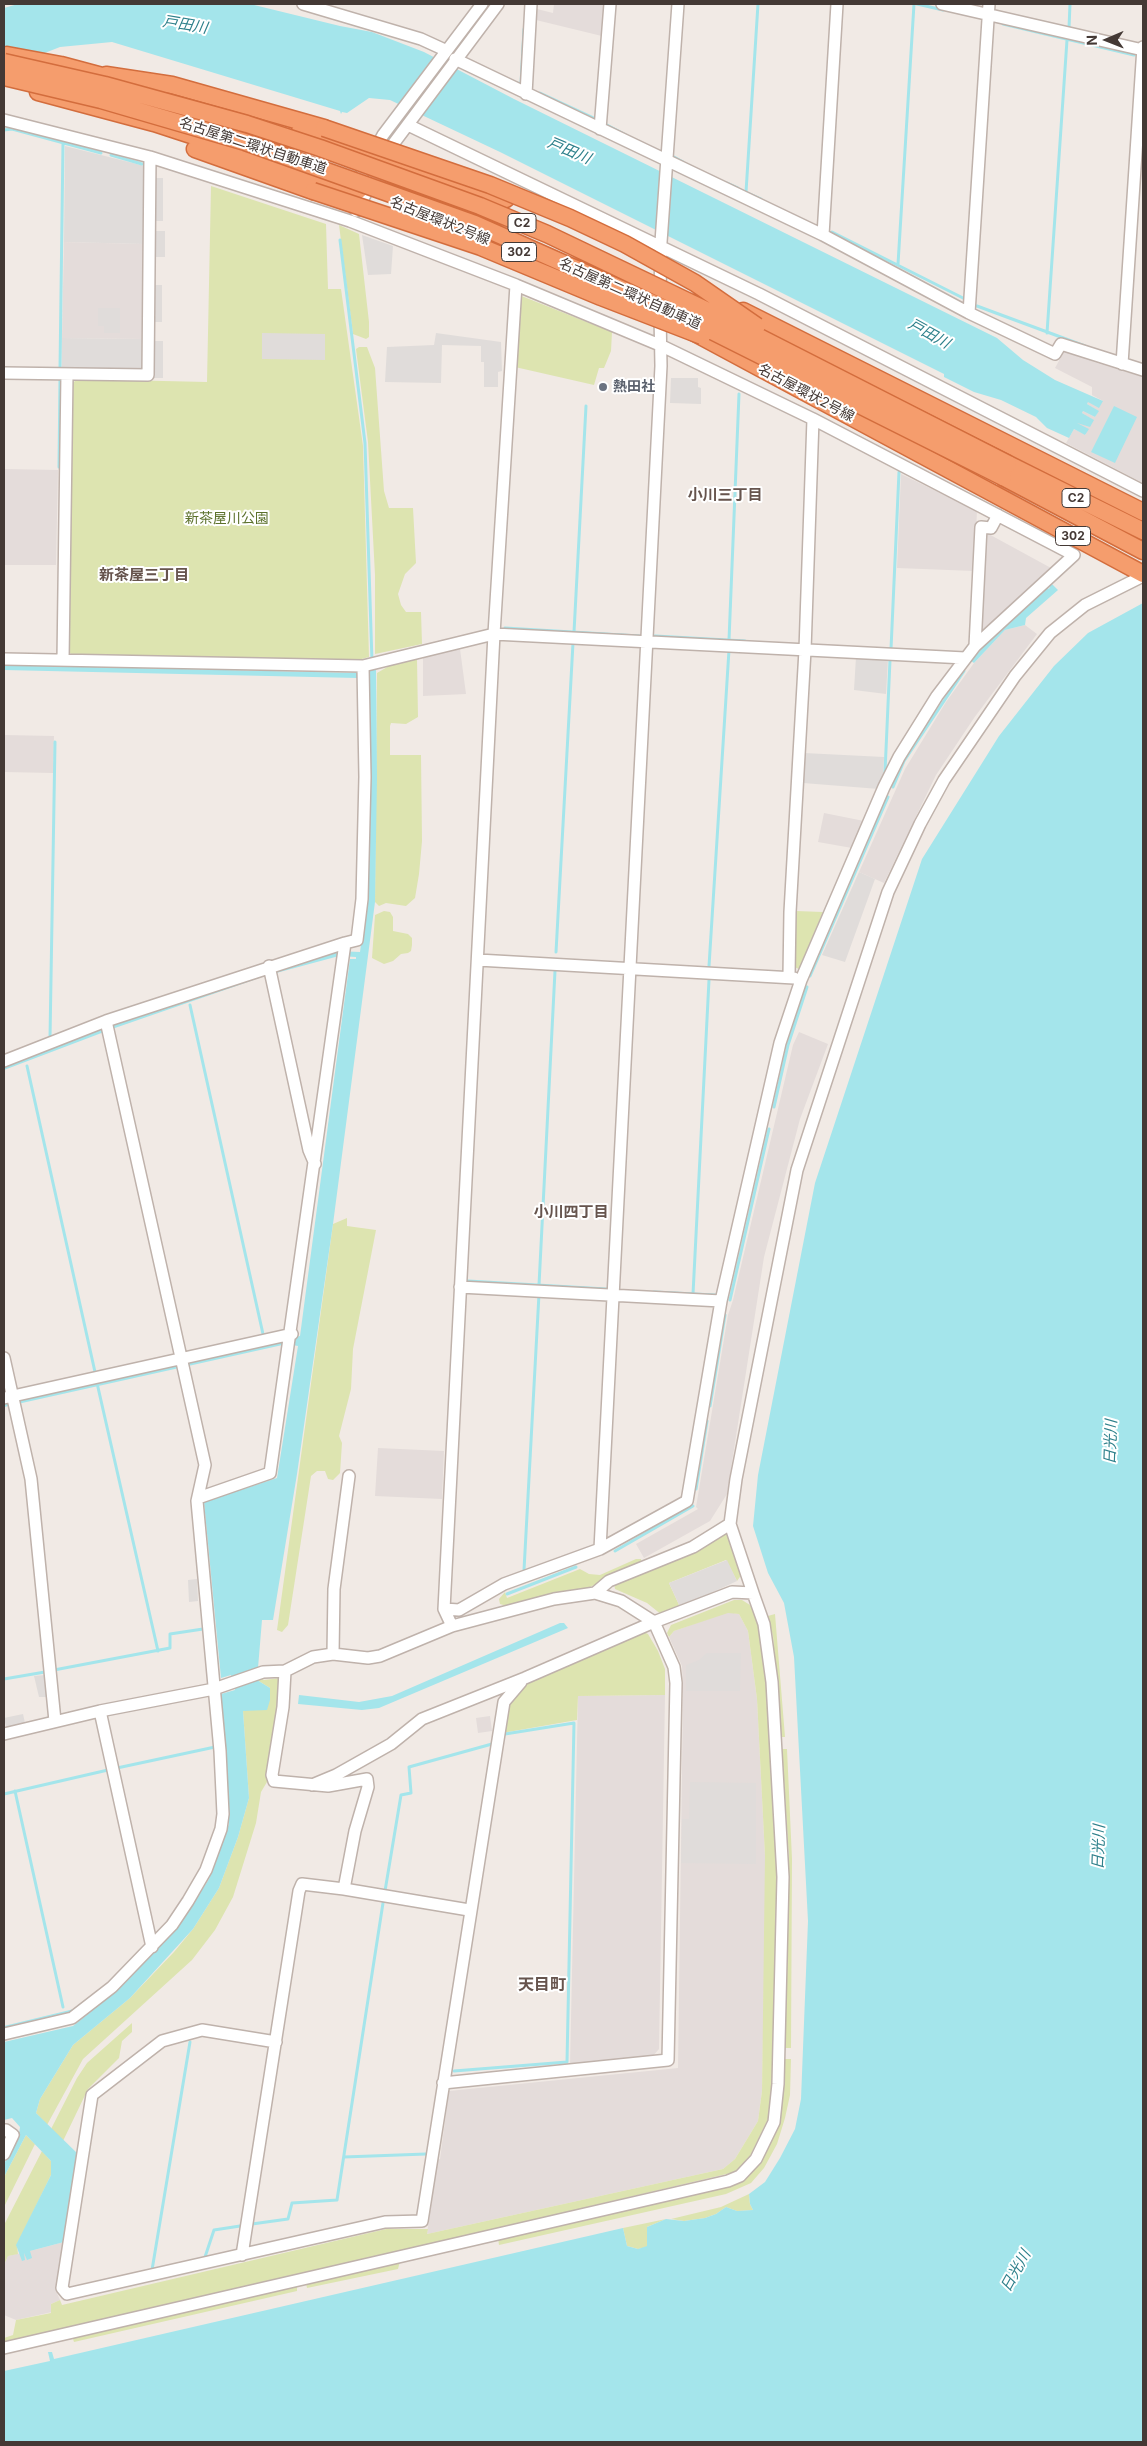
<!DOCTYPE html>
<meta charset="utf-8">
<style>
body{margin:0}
#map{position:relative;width:1147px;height:2446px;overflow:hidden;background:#f1eae5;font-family:Inter,sans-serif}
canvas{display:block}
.frame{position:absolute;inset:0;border:5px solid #443935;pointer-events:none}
.north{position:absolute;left:1082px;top:15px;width:50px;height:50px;-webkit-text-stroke:4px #fff;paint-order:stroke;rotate:269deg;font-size:14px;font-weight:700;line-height:20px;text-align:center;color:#443935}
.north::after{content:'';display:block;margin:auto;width:18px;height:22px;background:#443935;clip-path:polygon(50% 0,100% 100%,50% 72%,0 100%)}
</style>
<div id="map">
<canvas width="1147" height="2446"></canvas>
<div class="frame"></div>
<div class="north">N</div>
</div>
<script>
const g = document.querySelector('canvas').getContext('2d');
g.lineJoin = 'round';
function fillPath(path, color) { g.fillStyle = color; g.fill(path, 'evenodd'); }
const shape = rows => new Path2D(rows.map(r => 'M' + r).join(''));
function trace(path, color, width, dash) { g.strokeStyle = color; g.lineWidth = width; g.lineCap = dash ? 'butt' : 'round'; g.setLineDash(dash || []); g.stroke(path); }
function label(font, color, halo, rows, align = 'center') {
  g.font = font + ' Inter,"Noto Sans JP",sans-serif'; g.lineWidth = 4; g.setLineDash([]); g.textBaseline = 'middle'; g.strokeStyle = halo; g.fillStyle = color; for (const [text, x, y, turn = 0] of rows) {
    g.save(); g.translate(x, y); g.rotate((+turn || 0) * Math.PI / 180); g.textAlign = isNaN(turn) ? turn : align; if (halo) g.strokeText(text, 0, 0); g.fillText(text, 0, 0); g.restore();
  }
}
fillPath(shape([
 [554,4,607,4,606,37,536,20,537,9,553,13],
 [64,242,144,244,142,339,62,338],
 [1066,348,1094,362,1143,377,1143,483,1066,443,1074,429,1086,435,1077,423,1078,421,1093,420,1082,413,1083,411,1095,417,1098,411,1087,404,1088,402,1103,401,1092,395,1092,387,1055,368],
 [4,469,58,470,56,565,4,565],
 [901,474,977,511,974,571,897,568],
 [985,532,1051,568,980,635],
 [1025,625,1037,634,974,718,936,775,884,883,859,872,905,769,946,702,974,663,1005,630],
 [460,649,466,694,423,696,423,657],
 [4,735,54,736,53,773,4,772],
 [824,813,864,821,852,848,818,842],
 [799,1032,828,1044,800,1119,764,1257,727,1494,710,1521,644,1558,636,1544,698,1509,696,1507,728,1315,733,1300,793,1045],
 [378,1448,444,1451,442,1499,375,1496],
 [728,1612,739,1614,748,1631,757,1699,765,1856,765,1935,762,2091,758,2121,735,2159,723,2169,427,2234,437,2160,440,2159,449,2091,678,2068,683,1695,682,1666,669,1637,674,1631],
 [665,1695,659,2049,652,2057,570,2065,578,1696],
 [490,1716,492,1731,478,1733,476,1718],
 [64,2242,56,2291,60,2300,51,2304,52,2312,16,2320,4,2315,4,2265,8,2256,21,2253,22,2260,25,2252,27,2259,30,2251]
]), '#e4dcda');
fillPath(shape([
 [211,186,326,224,328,289,341,289,363,446,369,657,358,660,71,654,67,650,73,383,77,379,207,382],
 [339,225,359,234,369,322,369,337,366,339,353,334],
 [519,295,612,332,611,351,604,368,599,368,594,385,515,367],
 [359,347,367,347,375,368,384,491,389,508,413,508,416,563,405,574,398,594,401,605,406,612,421,612,422,644,375,654,375,575,368,442,356,349],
 [417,659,418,717,406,724,391,723,390,726,390,755,421,755,422,841,419,874,415,898,406,906,386,903,379,906,375,902,377,673,389,666],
 [384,911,390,912,393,917,393,931,408,934,412,938,412,945,411,951,408,953,401,954,393,961,384,964,372,958,375,915],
 [796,911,823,912,799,969,794,967],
 [347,1218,347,1226,376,1230,353,1349,351,1389,339,1436,342,1443,340,1473,333,1480,328,1479,325,1471,317,1471,311,1476,288,1625,282,1632,277,1630,333,1224],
 [722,1534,728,1534,742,1574,737,1581,726,1560,669,1583,680,1607,662,1615,647,1603,615,1589,614,1583],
 [636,1559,641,1559,641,1562,586,1589,507,1606,500,1604,499,1599,505,1592,507,1598,580,1569,589,1574,600,1575],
 [734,1600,742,1600,750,1605,758,1620,767,1685,778,1877,773,2078,768,2119,749,2158,735,2172,4,2345,4,2338,13,2335,16,2320,51,2313,51,2304,60,2300,62,2305,386,2229,428,2229,427,2234,723,2169,735,2159,758,2121,762,2091,765,1856,757,1699,748,1631,739,1614,728,1613,674,1631,669,1637,667,1633,671,1625],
 [775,1614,785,1737,781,1737,773,1636,768,1616],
 [642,1631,648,1634,658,1651,665,1669,665,1695,578,1696,577,1720,502,1733,506,1706,526,1683],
 [261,1678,264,1680,280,1678,277,1712,267,1782,261,1792,256,1823,233,1897,215,1930,192,1960,83,2059,47,2125,36,2113,40,2099,73,2045,130,1998,174,1952,193,1929,219,1888,238,1837,249,1798,243,1711,268,1700,270,1688,257,1680],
 [782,1749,787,1749,792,1859,791,2048,784,2048,789,1858],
 [132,2023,132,2032,122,2041,119,2058,88,2089,63,2141,51,2129,77,2078,87,2063],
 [784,2059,791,2059,790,2095,785,2118,777,2144,764,2168,751,2183,726,2194,499,2245,498,2238,724,2187,747,2177,759,2163,771,2141,779,2116],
 [26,2135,35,2144,4,2207,4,2177],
 [42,2151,51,2161,51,2175,17,2245,18,2254,8,2256,4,2265,4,2225],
 [749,2194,750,2204,753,2210,737,2211,726,2207,716,2214,705,2218,684,2221,671,2219,721,2207],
 [666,2219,647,2227,647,2247,638,2249,627,2246,623,2228],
 [400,2261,398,2269,307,2288,306,2283],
 [297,2286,297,2291,74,2342,72,2336]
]), '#dde4b0');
fillPath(shape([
 [65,146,145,166,144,244,64,242],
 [155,178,163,178,163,221,155,221],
 [154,231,165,231,165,257,154,257],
 [362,235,393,246,391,274,368,275],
 [153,285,162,285,162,322,153,322],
 [98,308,120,308,120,333,104,333,104,326,98,326],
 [262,333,325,334,325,360,262,359],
 [436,333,501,342,502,371,498,372,498,387,484,387,484,362,481,362,481,346,442,345,441,383,385,382,387,347,434,345],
 [62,338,142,339,142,367,139,370,62,370],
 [153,341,163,341,163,378,153,378],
 [671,378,698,378,698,387,701,388,701,404,670,403],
 [856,657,888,659,886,694,854,690],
 [804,753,884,757,883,781,879,789,803,783],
 [859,872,875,879,845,962,822,955],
 [727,1560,737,1581,680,1607,669,1583],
 [197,1579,198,1601,189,1602,188,1580],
 [707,1653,741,1653,740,1691,686,1691,686,1665,699,1660],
 [45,1675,47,1697,39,1697,34,1676],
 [23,1714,25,1723,6,1727,4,1718],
 [690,1782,756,1783,756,1864,681,1863,682,1819,689,1819]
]), '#e0dcda');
fillPath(shape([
 [18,4,250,4,340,26,372,32,424,52,514,99,997,338,1023,360,1055,380,1103,401,1099,408,1088,402,1087,404,1099,411,1095,417,1083,411,1082,413,1094,420,1090,427,1077,423,1089,429,1085,435,1074,429,1069,438,1047,428,1036,417,1001,400,974,392,944,377,944,374,500,152,390,100,369,98,347,113,342,112,341,114,340,111,112,42,60,47,4,69,4,8],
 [1114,406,1137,417,1115,463,1091,452],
 [1051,583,1058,590,1026,618,1025,625,1005,630,974,663,971,661,999,629,1047,587,1049,589],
 [1143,603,1143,2442,4,2442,4,2371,50,2361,48,2352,52,2352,54,2359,623,2228,627,2246,638,2249,647,2246,647,2227,666,2219,684,2221,705,2218,716,2214,726,2207,737,2211,753,2210,750,2204,749,2194,765,2182,780,2158,795,2129,801,2099,808,1921,794,1657,784,1603,768,1573,753,1526,758,1475,815,1183,922,859,999,736,1054,666,1088,633],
 [4,665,358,673,376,667,377,777,375,902,333,1224,297,1474,273,1620,262,1620,257,1680,270,1688,270,1700,267,1710,243,1711,249,1798,238,1837,219,1888,193,1929,130,1998,73,2045,40,2099,36,2113,78,2154,64,2242,30,2251,32,2258,27,2260,24,2253,25,2260,22,2261,16,2245,51,2175,51,2161,26,2135,4,2177,4,2164,19,2134,20,2127,12,2118,4,2120,4,2042,73,2026,118,1990,177,1929,209,1879,229,1824,221,1694,235,1690,231,1675,221,1678,204,1502,277,1478,298,1346,287,1344,4,1407,4,1403,300,1336,350,959,356,959,356,957,339,956,265,976,112,1029,4,1070,4,1065,110,1025,336,951,360,952,367,900,370,777,367,676,357,678,4,670],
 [560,1623,564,1623,568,1628,379,1708,362,1710,298,1704,299,1695,359,1702,392,1696],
 [74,2009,75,2011,69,2015,4,2029,4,2026]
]), '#a4e5eb');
trace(shape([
 [917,4,943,10],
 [1003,24,1134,55],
 [1069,28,1070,4],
 [517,83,521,84,524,29],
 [540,93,598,120],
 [605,124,626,135],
 [4,130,12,129,101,153],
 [111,155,142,164],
 [674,157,683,162],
 [727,183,738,188],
 [743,191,761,199],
 [746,192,758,4],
 [832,232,963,298],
 [340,240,365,443,372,662],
 [898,264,914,4],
 [977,306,1085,346],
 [1047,333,1067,40],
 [60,369,63,143],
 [59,467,60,378],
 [505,628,639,636],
 [574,632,586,406],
 [655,636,745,641],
 [729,640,739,394],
 [891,649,899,472],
 [885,772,890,660],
 [893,787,904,761,964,671],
 [556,952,573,643],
 [709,966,729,650],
 [810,976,888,797],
 [190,1005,263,1334],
 [50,1038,55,742],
 [27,1066,95,1372],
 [774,1107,788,1045,807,987],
 [468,1281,606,1289],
 [539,1285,555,971],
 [654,1292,715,1295],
 [693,1294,709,980],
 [730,1300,769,1129],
 [97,1383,158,1651],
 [710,1406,725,1315],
 [696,1489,707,1421],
 [615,1551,693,1506],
 [524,1570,539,1294],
 [507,1594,576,1567],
 [54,1670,170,1648,170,1634,203,1629],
 [4,1679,45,1672],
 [117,1768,215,1747],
 [15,1791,63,2007],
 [4,1794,108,1770],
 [385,1891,401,1795,411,1793,409,1767,492,1744],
 [454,2071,567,2062,574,1723,505,1734],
 [344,2157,426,2154],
 [252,2224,288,2219,292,2203,337,2200,383,1903],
 [205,2257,214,2230,240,2226],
 [152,2270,190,2042]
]), '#a4e5eb', 3);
const minor = shape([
 [303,4,421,39,445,50],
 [942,4,1143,50],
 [455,59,823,235,969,313,1055,354,1061,344,1143,370],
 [526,94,531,4],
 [4,120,150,157,350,221,516,285,662,346,813,419,1074,555,975,646,937,696,899,757,884,787,801,980,780,1043,721,1301,687,1501,600,1549,504,1584,459,1610,444,1609],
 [408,125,759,294,1143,491],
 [600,129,610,4],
 [355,187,383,135,482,4],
 [356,211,394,143,498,4],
 [823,235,837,4],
 [660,294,661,242,678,4],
 [969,313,989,4],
 [1122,364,1143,47],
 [4,373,148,375,150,157],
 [975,646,981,527,991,528,998,515],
 [4,659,363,666,494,634,965,658],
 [63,660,67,374],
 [345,943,357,940,362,899,365,777,363,666],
 [478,960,794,978],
 [269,966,309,1150,315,1164],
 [789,976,790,912,805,650,813,419],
 [4,1061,106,1021,345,943,270,1473,198,1498],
 [460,1287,721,1301],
 [4,1358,31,1479,55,1721],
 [4,1398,292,1334],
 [730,1524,753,1593],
 [600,1549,661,366,660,315],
 [595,1593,609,1581,693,1547,730,1524,736,1479,797,1170,888,892,920,824,944,780,1015,676,1050,633,1085,605,1143,576],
 [452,1626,444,1609,494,634,516,285],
 [333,1654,334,1589,349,1476],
 [285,1671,283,1707,272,1775,274,1781,328,1786,367,1779,368,1787,355,1831,344,1889],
 [100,1711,152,1947],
 [4,1734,100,1711,214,1689,263,1672,285,1671,313,1657,333,1654,368,1658,380,1656,452,1626,554,1599,595,1593,621,1601,654,1622,674,1667,676,1683,668,2060,443,2083],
 [4,2034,72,2018,112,1987,172,1925,188,1901,206,1870,221,1829,223,1814,220,1751,197,1501,205,1465,106,1021],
 [276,2042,202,2030,162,2041,92,2095,62,2288,67,2294,385,2222,422,2221,504,1702,521,1682],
 [4,2130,6,2130,13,2135,4,2154],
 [242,2255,299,1891,302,1884,344,1889,469,1910],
 [4,2348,728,2181,740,2176,756,2159,774,2122,778,2084,783,1877,772,1682,764,1624,753,1593,732,1592,654,1622,525,1678,422,1719,391,1744,336,1775,312,1785]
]);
const highway = shape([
 [7,55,61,65,117,80],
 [106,75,172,85,324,128],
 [38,92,154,123,359,190],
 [299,133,506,199],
 [195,149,313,191],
 [419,212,533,258],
 [743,311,1143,512],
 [689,330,1143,574],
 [1008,464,1143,531],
 [1003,477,1143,551]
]);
trace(minor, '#bfb2ab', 14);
trace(highway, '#d36d3d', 19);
trace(minor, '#fff', 11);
trace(highway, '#f59d6d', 16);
const highwayBridge = shape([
 [4,62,105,85,247,124,320,148,480,206,547,234,706,310,1008,464],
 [4,77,101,100,245,142,475,224,680,315,1003,477],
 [324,128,490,185,570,218,625,244,695,283,757,326],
 [313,191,481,247,601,297,702,336]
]);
trace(highwayBridge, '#d36d3d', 19, []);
trace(highwayBridge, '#f59d6d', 16);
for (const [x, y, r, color] of [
 [603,387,5,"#6b7280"]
]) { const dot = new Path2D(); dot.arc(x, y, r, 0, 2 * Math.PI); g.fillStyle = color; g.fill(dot); trace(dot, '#fff', 2); }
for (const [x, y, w] of [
 [522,223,28],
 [519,252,35],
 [1076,498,28],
 [1073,536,35]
]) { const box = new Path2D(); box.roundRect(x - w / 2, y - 9.5, w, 19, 4); g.fillStyle = '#fff'; g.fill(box); trace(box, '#443935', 1); }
label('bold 12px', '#443935', null, [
 ["C2",522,223],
 ["302",519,252],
 ["C2",1076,498],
 ["302",1073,536]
]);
label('14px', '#443935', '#fff', [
 ["名古屋第二環状自動車道",253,146,18],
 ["名古屋環状2号線",440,221,22],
 ["名古屋第二環状自動車道",630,294,24],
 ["名古屋環状2号線",806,393,28]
]);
label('bold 14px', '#5b616d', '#fff', [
 ["熱田社",613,387]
], 'left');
label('14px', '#5c712c', '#fff', [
 ["新茶屋川公園",227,519]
]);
label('italic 15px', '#2e808b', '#fff', [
 ["戸田川",185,25,9],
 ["戸田川",569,151,23],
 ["戸田川",929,334,29],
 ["日光川",1111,1442,-88],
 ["日光川",1099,1847,-88],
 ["日光川",1016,2271,-61]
]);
label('bold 15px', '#66544d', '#fff', [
 ["小川三丁目",725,495],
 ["新茶屋三丁目",144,575],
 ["小川四丁目",571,1212]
]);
label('bold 16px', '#66544d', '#fff', [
 ["天目町",542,1985]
]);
</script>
